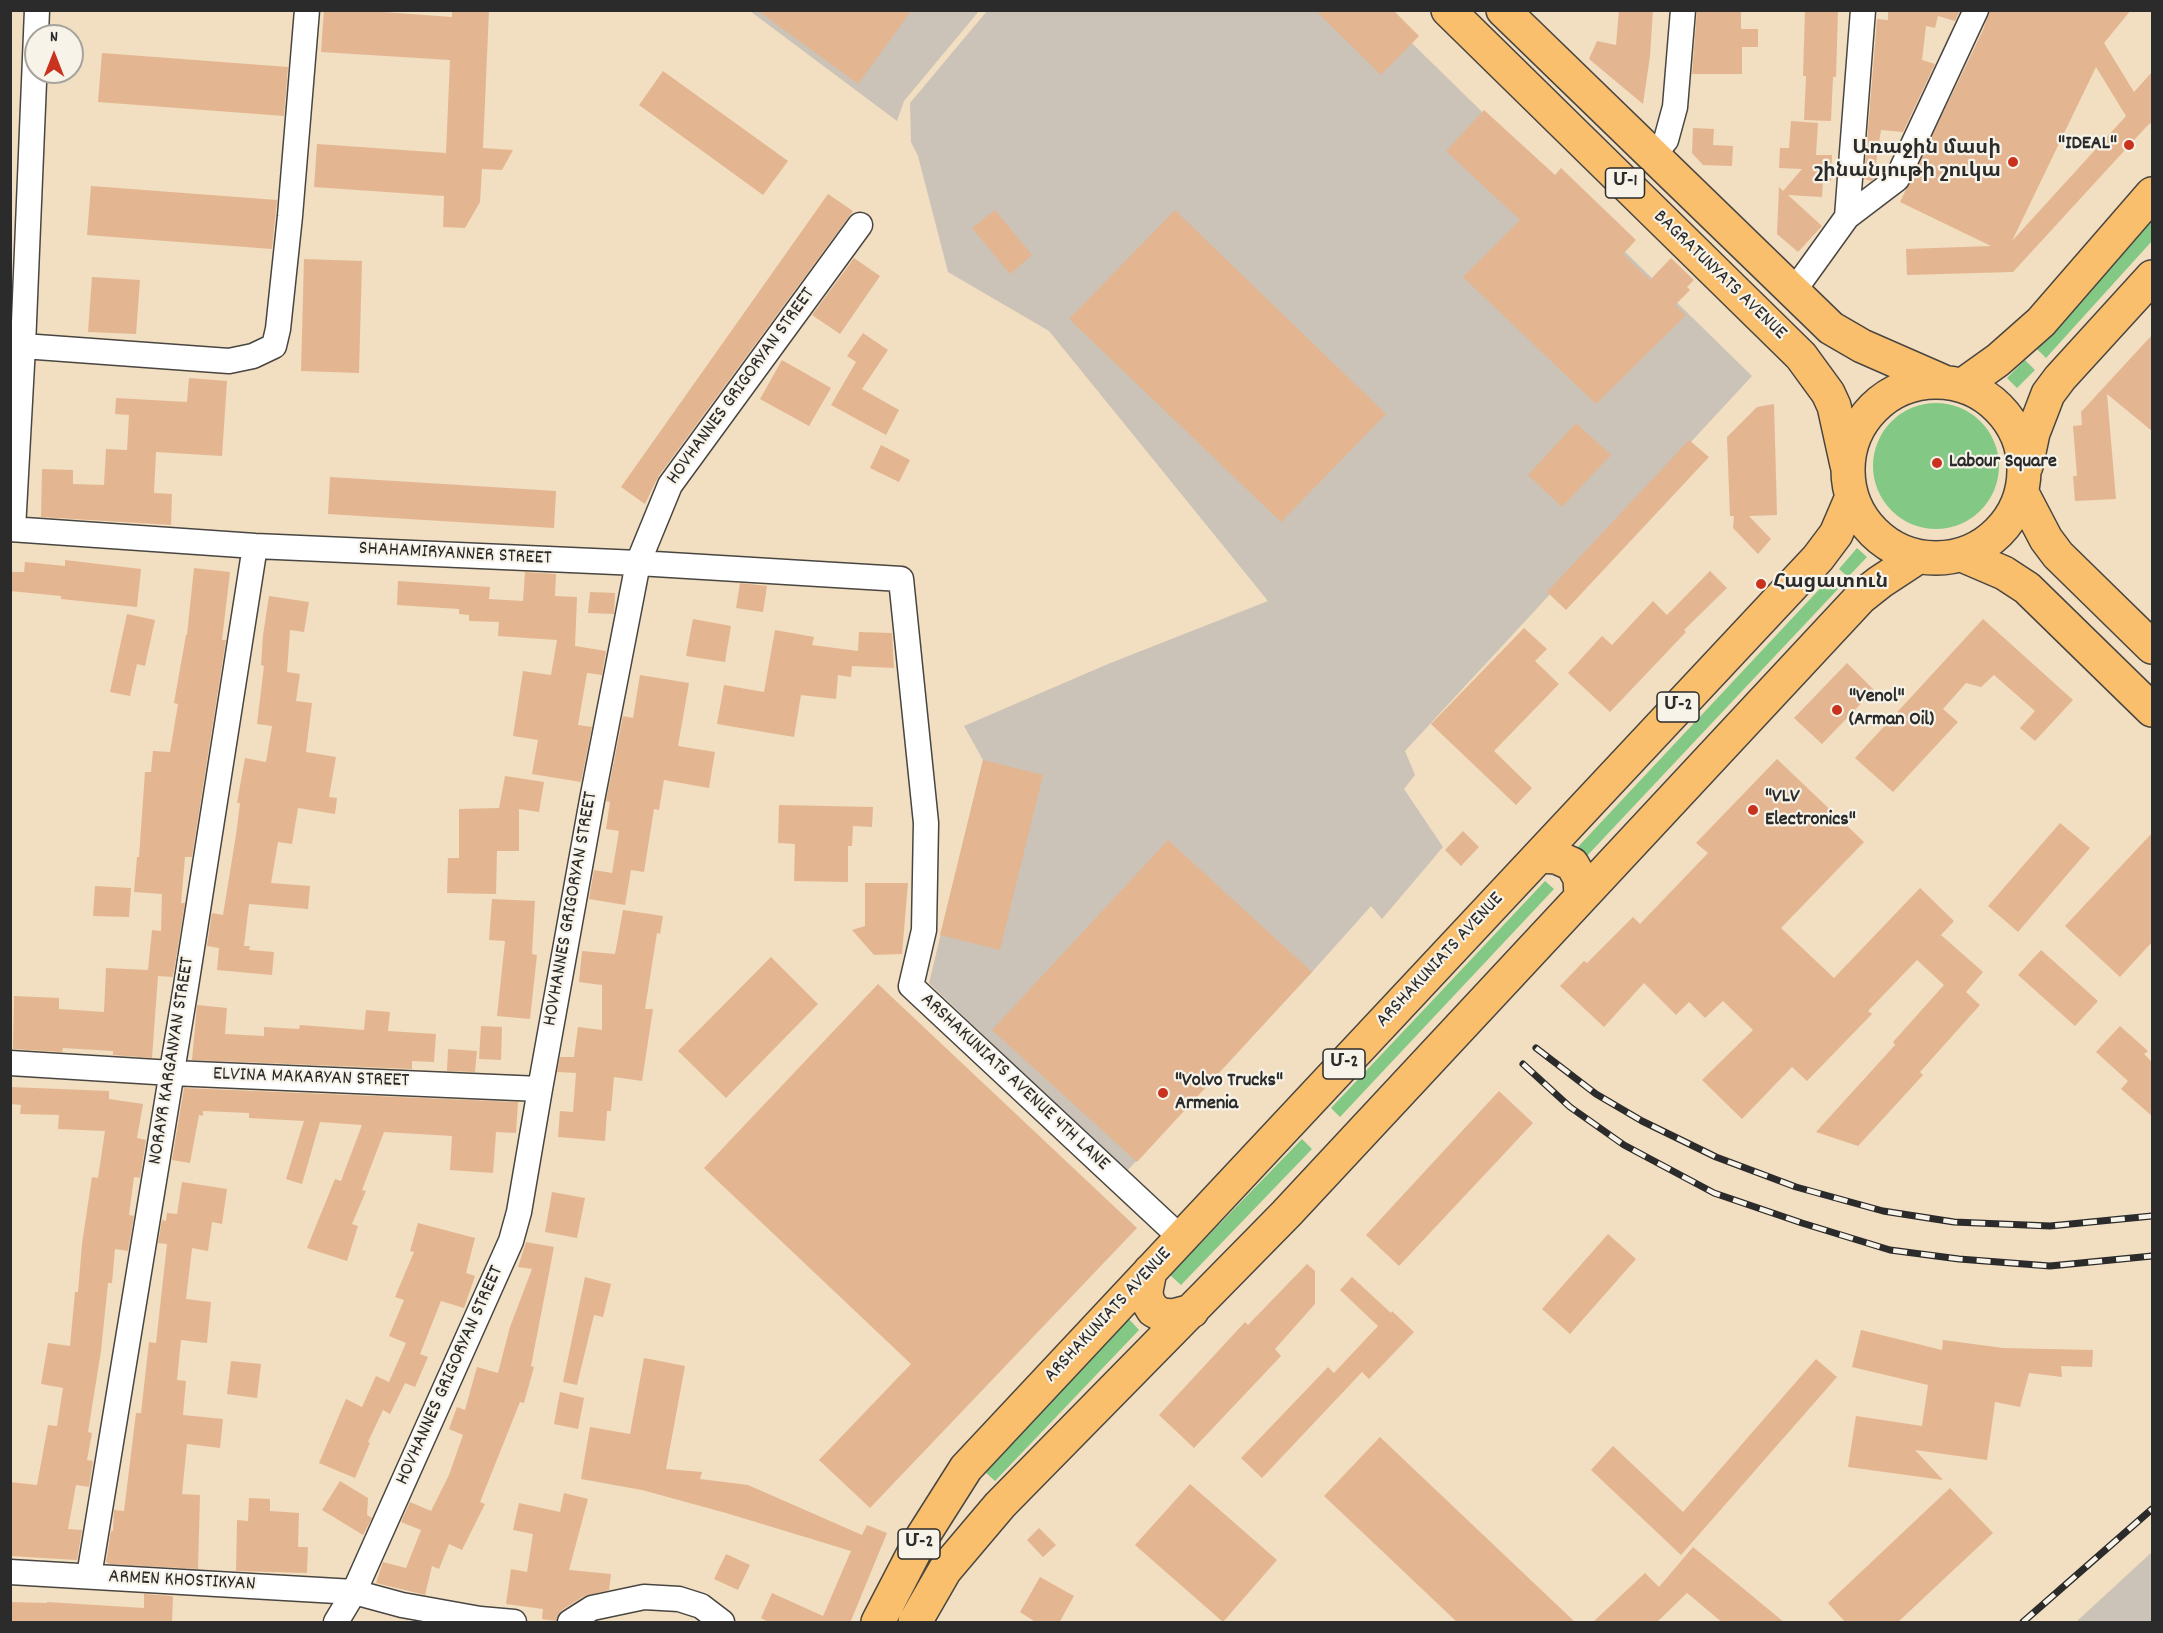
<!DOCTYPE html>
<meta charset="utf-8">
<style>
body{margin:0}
#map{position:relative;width:2163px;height:1633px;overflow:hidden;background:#f2dec0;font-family:Dekko,sans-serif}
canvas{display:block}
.frame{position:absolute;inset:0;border:12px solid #2b2b2b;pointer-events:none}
.north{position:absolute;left:24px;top:24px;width:60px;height:60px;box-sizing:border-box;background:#f7f3e8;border:2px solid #a5a39c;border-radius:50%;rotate:0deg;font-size:16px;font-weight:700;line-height:24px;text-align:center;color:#2b2b2b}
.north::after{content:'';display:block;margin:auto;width:21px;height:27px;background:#c8321e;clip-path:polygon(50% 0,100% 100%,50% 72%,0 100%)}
</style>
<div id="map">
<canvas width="2163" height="1633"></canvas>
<div class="frame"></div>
<div class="north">N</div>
</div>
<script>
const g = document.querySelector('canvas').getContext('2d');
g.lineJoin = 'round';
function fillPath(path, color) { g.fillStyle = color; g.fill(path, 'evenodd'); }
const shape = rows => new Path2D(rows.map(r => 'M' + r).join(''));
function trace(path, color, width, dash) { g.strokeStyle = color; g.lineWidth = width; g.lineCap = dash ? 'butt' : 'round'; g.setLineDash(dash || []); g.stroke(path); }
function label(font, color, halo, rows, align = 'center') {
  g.font = font + ' Dekko,"Noto Sans Armenian",sans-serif'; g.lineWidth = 4.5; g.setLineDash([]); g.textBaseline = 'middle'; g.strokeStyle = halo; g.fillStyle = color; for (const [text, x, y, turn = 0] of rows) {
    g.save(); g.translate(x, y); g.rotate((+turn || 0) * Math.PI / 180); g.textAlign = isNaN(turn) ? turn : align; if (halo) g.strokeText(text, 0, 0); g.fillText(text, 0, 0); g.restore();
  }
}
fillPath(shape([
 [750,11,979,11,904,101,897,121],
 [987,11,1379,11,1752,376,1405,751,1415,775,1404,789,1443,847,1382,919,1371,906,1312,972,1126,1172,929,983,983,760,964,726,1108,664,1268,601,1049,331,948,272,918,156,911,142,910,103],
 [2152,1552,2152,1622,2076,1622]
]), '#cbc3b8');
fillPath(shape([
 [2152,219,2152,241,2046,358,2036,348],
 [2025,360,2035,370,2017,388,2007,378],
 '1873 466a63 63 0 1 1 126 0a63 63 0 1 1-126 0Z',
 [1857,548,1867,557,1848,577,1839,569],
 [1828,580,1838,589,1585,858,1576,849],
 [1545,881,1554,889,1340,1117,1331,1108],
 [1302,1139,1312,1149,1181,1285,1170,1275],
 [1129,1319,1139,1330,995,1481,984,1471]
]), '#83c985');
fillPath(shape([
 [324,10,356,10,452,17,452,10,489,10,483,148,513,150,502,170,482,169,480,202,465,228,443,227,444,196,314,187,317,144,446,153,450,60,321,52],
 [757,10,912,10,858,84],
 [1315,10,1393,10,1419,36,1381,75],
 [1619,10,1653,10,1650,56,1643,104,1589,59,1597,41,1616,45],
 [1697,10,1741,10,1741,29,1758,29,1758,47,1742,47,1742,74,1692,74],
 [1805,10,1838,10,1836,77,1833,77,1831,121,1804,120,1806,76,1803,76],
 [1888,10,1960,10,1955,21,1938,16,1935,28,1926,26,1922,60,1935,64,1903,132,1881,130,1876,163,1883,167,1877,176,1871,181,1864,179,1877,19,1888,20],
 [1990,10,2131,10,2104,43,2134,92,2152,72,2152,122,2147,126,2013,272,1907,275,1906,249,1991,246,1900,202,1983,30],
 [2096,67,2126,116,2012,241],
 [102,53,288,67,284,116,98,102],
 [663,71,788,161,763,195,639,105],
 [1484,110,1555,175,1561,168,1636,240,1623,254,1650,280,1671,258,1694,280,1687,287,1690,290,1675,305,1686,315,1596,404,1463,277,1520,220,1446,151],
 [1791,121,1818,123,1816,155,1832,155,1831,181,1823,181,1822,197,1788,195,1822,226,1798,252,1777,234,1779,187,1783,191,1802,169,1779,168,1780,148,1789,148],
 [1693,128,1714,129,1713,145,1733,146,1732,166,1703,165,1692,153],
 [91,186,277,200,272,249,87,235],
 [828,194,853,211,658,477,645,504,621,487],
 [995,210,1032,255,1010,274,972,228],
 [1175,210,1386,414,1281,522,1069,319],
 [854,258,880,276,840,334,812,315],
 [304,259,362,261,359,373,301,371],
 [92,277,140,280,136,334,88,332],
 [863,333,888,350,862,389,899,410,886,435,831,405,856,362,847,356],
 [2152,335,2152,431,2107,394,2116,499,2075,501,2073,476,2077,476,2073,426,2082,425,2081,412],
 [782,360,831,388,809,426,760,399],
 [189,378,227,381,222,456,156,452,154,493,172,494,171,525,41,517,42,469,73,470,73,484,104,485,106,449,127,450,129,415,115,414,116,398,187,402],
 [1774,404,1777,515,1749,516,1771,539,1758,554,1733,528,1734,516,1730,516,1727,437,1757,407],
 [1576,423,1611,455,1562,507,1528,475],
 [1689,440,1709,457,1566,610,1547,592],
 [881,445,910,460,899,482,870,468],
 [330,477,556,491,554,528,328,514],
 [65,560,141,569,137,607,61,599,61,596,10,591,10,572,24,572,25,562,65,566],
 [194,568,230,572,222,640,226,640,192,857,185,857,181,903,185,903,173,977,158,976,152,1058,113,1055,113,1051,63,1048,62,1052,13,1049,14,996,59,998,59,1009,104,1012,106,968,148,970,152,930,161,931,162,894,134,892,137,857,139,857,145,772,151,772,153,751,170,752,178,704,174,703,186,635,187,635],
 [1710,571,1727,588,1684,630,1686,632,1610,712,1568,673,1602,636,1612,645,1653,601,1667,615],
 [525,572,556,574,555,596,577,597,575,646,606,651,602,675,587,673,578,725,592,727,581,782,532,774,538,740,513,736,523,671,551,675,557,640,498,636,499,622,469,621,469,615,459,614,459,609,397,605,398,581,490,587,489,599,523,601],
 [740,583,767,586,763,612,736,608],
 [590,592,615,593,614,614,588,613],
 [269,596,309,602,304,632,290,630,287,672,300,674,296,701,312,703,306,752,336,757,329,797,337,798,335,814,298,808,292,844,278,842,271,883,310,886,308,909,249,904,244,946,250,946,249,950,274,952,272,975,217,970,219,948,207,946,212,913,223,915,236,835,240,803,237,803,245,758,266,762,272,726,257,724,264,666,261,665,263,635],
 [127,614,155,620,145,666,137,664,130,696,110,692],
 [693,619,731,626,725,662,686,656],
 [1983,619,2073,700,2035,741,2020,728,2035,711,1994,675,1981,687,1966,683,1943,709,1958,722,1893,792,1855,758],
 [1524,628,1547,649,1535,661,1559,684,1494,751,1532,788,1516,805,1431,724],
 [775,630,814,637,812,645,858,651,859,632,892,633,894,668,852,666,851,677,838,675,836,699,801,695,794,737,717,724,724,685,764,692],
 [1847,663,1874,690,1822,744,1794,718],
 [640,675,689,683,678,746,715,752,709,788,664,780,659,810,654,809,644,872,631,870,625,905,589,899,594,870,612,873,619,831,606,829,610,802,606,801,623,716,633,718],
 [1777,759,1864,842,1781,928,1834,978,1920,888,1954,921,1941,935,1983,972,1966,992,1980,1005,1920,1072,1923,1075,1858,1146,1816,1132,1895,1045,1893,1042,1944,985,1917,960,1868,1011,1872,1014,1807,1081,1792,1067,1742,1119,1702,1080,1753,1030,1723,1001,1705,1018,1689,1002,1676,1015,1644,983,1604,1027,1560,986,1584,961,1587,963,1633,917,1640,924,1708,853,1696,843],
 [983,760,1043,775,1000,950,940,935],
 [505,776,544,782,539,812,519,809,519,851,497,851,496,894,447,893,448,858,459,858,459,809,499,808],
 [779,805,873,807,872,827,853,826,852,846,848,846,848,882,794,881,795,844,778,843],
 [2060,823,2090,848,2018,932,1988,906],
 [1463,831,1479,847,1461,866,1445,850],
 [2152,833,2152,942,2120,977,2065,926],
 [1168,840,1312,972,1137,1162,992,1030],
 [865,883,908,883,902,954,874,955,852,930,865,926],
 [95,886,131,888,129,917,93,916],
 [492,899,535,901,532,954,537,955,530,1019,497,1016,505,941,489,940],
 [623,910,663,916,660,934,657,933,645,1009,653,1009,642,1081,614,1077,611,1111,607,1111,605,1141,558,1137,560,1111,573,1112,576,1073,557,1072,560,1057,574,1057,578,1027,602,1030,602,985,579,982,582,951,615,954],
 [2041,950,2098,1001,2075,1026,2018,975],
 [771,957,818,1004,726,1098,678,1051],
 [878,984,1137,1228,870,1508,819,1460,911,1364,704,1168],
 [197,1005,227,1008,225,1034,264,1036,264,1027,299,1029,300,1025,364,1030,366,1010,390,1012,388,1031,436,1034,434,1062,412,1061,412,1069,192,1060],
 [481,1026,502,1027,501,1060,479,1059],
 [2120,1026,2148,1051,2144,1054,2152,1062,2152,1116,2121,1089,2128,1081,2096,1052],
 [448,1049,477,1051,475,1072,447,1071],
 [10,1087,109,1091,109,1099,143,1104,137,1138,146,1140,140,1178,134,1177,129,1215,134,1216,128,1251,115,1249,112,1283,108,1283,101,1351,88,1432,92,1433,87,1460,93,1461,89,1487,76,1485,68,1529,82,1530,77,1560,10,1556,10,1482,37,1485,48,1425,57,1426,63,1388,41,1384,48,1343,70,1346,75,1292,78,1292,82,1244,92,1177,98,1178,105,1131,58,1129,59,1115,20,1114,21,1105,10,1104],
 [184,1088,518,1102,516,1133,496,1132,493,1173,450,1170,452,1136,384,1132,362,1190,366,1191,352,1224,358,1226,347,1261,307,1248,335,1179,341,1181,362,1125,320,1122,302,1184,286,1179,304,1121,249,1118,249,1113,203,1111,203,1116,199,1115,190,1163,172,1160],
 [1499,1091,1533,1123,1399,1266,1366,1235],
 [182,1182,227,1189,222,1224,212,1222,208,1251,192,1248,186,1299,211,1302,207,1343,181,1340,177,1380,186,1381,183,1415,223,1419,220,1448,187,1444,182,1494,200,1495,198,1569,110,1564,106,1562,111,1531,113,1531,114,1510,124,1511,136,1413,141,1413,149,1342,156,1343,167,1244,158,1243,162,1220,166,1221,167,1213,177,1214],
 [552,1192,585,1198,577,1238,545,1232],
 [418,1223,475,1238,466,1273,475,1276,464,1308,441,1301,420,1354,428,1357,415,1387,405,1383,390,1414,383,1410,368,1442,370,1443,355,1478,319,1463,346,1399,362,1407,376,1376,389,1382,406,1343,389,1336,404,1300,395,1297,414,1252,410,1251],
 [1608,1234,1636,1259,1570,1334,1542,1309],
 [526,1242,554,1247,531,1366,534,1367,524,1403,520,1402,480,1502,485,1504,462,1550,449,1544,439,1569,432,1566,425,1595,376,1583,383,1562,406,1568,421,1530,401,1522,410,1502,431,1511,449,1475,463,1435,449,1429,457,1407,465,1410,477,1367,498,1373,510,1327,532,1269,518,1267],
 [1307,1264,1315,1271,1315,1304,1275,1349,1281,1356,1194,1448,1159,1415,1245,1322,1248,1325],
 [585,1277,611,1284,603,1317,594,1315,577,1385,563,1382],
 [1352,1277,1391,1313,1392,1311,1414,1332,1369,1379,1362,1372,1262,1478,1241,1458,1328,1367,1334,1373,1378,1326,1340,1290],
 [1861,1330,1942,1350,1943,1340,2003,1348,2093,1350,2092,1367,2061,1366,2062,1377,2029,1373,2020,1407,1995,1402,1987,1460,1915,1450,1943,1480,1848,1467,1856,1416,1922,1426,1928,1385,1852,1367],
 [644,1358,685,1366,666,1469,702,1472,700,1479,748,1485,862,1535,867,1525,887,1533,850,1623,771,1623,761,1618,772,1593,823,1616,851,1551,726,1513,642,1490,581,1479,590,1427,630,1434],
 [1816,1359,1837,1377,1681,1555,1591,1470,1613,1446,1683,1512],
 [231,1361,261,1364,257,1398,227,1394],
 [560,1392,584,1398,578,1429,554,1424],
 [1380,1437,1576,1623,1458,1623,1324,1496],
 [340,1481,368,1498,367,1515,372,1518,363,1535,322,1510],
 [1190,1484,1277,1560,1223,1622,1135,1545],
 [1950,1488,1993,1533,1897,1623,1846,1623,1828,1603],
 [564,1493,588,1499,569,1570,611,1574,609,1590,584,1596,562,1610,556,1621,542,1619,543,1609,506,1604,511,1569,527,1572,533,1534,513,1530,519,1503,560,1512],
 [249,1498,270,1499,270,1511,299,1513,298,1547,308,1547,307,1573,236,1571,237,1520,248,1521],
 [1039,1528,1056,1545,1043,1557,1027,1540],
 [1693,1547,1785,1623,1723,1623,1687,1593,1656,1623,1592,1623,1645,1573,1659,1587],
 [726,1554,750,1565,738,1590,714,1579],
 [1040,1577,1074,1596,1059,1623,1037,1623,1020,1612],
 [144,1594,173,1596,172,1623,10,1623,10,1602,47,1603,47,1602,144,1608]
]), '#e3b691');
const minor = shape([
 [1653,156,1666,140,1675,107,1683,10],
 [1847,217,1897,179,1976,10],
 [1793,292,1847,217,1863,10],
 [23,346,229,361,253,356,274,346,278,329,290,216,307,10],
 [10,529,255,546,638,563,901,579,926,823,924,930,911,986,1181,1238],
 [13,529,23,346,37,10],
 [10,1063,172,1073,540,1089],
 [10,1572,354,1592,402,1605,480,1619,514,1622],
 [89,1576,186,986,255,546],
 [336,1622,354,1592,511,1241,519,1212,540,1089,592,800,638,563,670,485,860,225],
 [570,1622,592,1608,644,1597,679,1599,701,1606,722,1622]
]);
const primary = shape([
 [1448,10,1801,356,1828,393,1834,406,1847,465],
 [1503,10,1831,328,1862,346,1942,381],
 '1848 470a88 88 0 1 1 176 0a88 88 0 1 1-176 0Z',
 [1963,385,1998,360,2041,322,2152,194],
 [2026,466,2033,433,2048,394,2060,378,2152,277],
 [2022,493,2046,539,2058,555,2152,647],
 [1962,555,2004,573,2027,588,2152,710],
 [1539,856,1556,857,1572,864,1580,878,1581,897],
 [1150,1271,1146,1291,1147,1300,1153,1310,1162,1315,1173,1316,1192,1311],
 [878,1622,921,1539,966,1468,1818,558,1836,534,1851,499],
 [915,1622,945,1570,1000,1505,1286,1214,1861,597,1880,582,1918,557]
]);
trace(minor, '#494641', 27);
trace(primary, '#494641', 36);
trace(minor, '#fff', 24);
trace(primary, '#f9bf6c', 33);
const rail = shape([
 [1536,1048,1596,1094,1642,1121,1716,1157,1796,1187,1883,1211,1954,1222,2050,1226,2152,1216],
 [1523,1064,1570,1107,1624,1145,1714,1193,1802,1223,1890,1250,1959,1259,2050,1266,2152,1256],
 [2023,1622,2152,1509]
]);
trace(rail, '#2b2b2b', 7);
trace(rail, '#f7f3e8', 4.5, [14]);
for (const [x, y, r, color] of [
 [2129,145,6,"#c8321e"],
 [2013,162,6,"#c8321e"],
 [1937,463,6,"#c8321e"],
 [1761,584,6,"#c8321e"],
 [1837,710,6,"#c8321e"],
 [1753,810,6,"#c8321e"],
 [1163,1093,6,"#c8321e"]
]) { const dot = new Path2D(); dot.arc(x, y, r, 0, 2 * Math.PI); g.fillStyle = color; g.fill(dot); trace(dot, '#f7f3e8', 2); }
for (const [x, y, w] of [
 [1625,183,39],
 [1678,707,42],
 [1344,1064,42],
 [919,1544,42]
]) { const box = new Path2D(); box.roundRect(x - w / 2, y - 15, w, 30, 4.5); g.fillStyle = '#f7f3e8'; g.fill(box); trace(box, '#2b2b2b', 1.5); }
label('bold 18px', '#2b2b2b', null, [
 ["Մ-1",1625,183],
 ["Մ-2",1678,707],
 ["Մ-2",1344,1064],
 ["Մ-2",919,1544]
]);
label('bold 20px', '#2b2b2b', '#f7f3e8', [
 ["\"IDEAL\"",2117,145,"right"],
 ["Առաջին մասի",2001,150,"right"],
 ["շինանյութի շուկա",2001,173,"right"],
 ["Labour Square",1949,463],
 ["Հացատուն",1773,584],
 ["\"Venol\"",1849,698],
 ["(Arman Oil)",1849,721],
 ["\"VLV",1765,798],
 ["Electronics\"",1765,821],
 ["\"Volvo Trucks\"",1175,1082],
 ["Armenia",1175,1105]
], 'left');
label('20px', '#2b2b2b', '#f7f3e8', [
 ["BAGRATUNYATS AVENUE",1719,276,44],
 ["HOVHANNES GRIGORYAN STREET",742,387,-54],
 ["SHAHAMIRYANNER STREET",455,555,3],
 ["HOVHANNES GRIGORYAN STREET",572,909,-80],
 ["ARSHAKUNIATS AVENUE",1441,961,-47],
 ["NORAYR KARGANYAN STREET",173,1061,-81],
 ["ELVINA MAKARYAN STREET",311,1079,2],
 ["ARSHAKUNIATS AVENUE 4TH LANE",1014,1083,43],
 ["ARSHAKUNIATS AVENUE",1109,1316,-47],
 ["HOVHANNES GRIGORYAN STREET",451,1376,-66],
 ["ARMEN KHOSTIKYAN",182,1582,3]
]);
</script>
